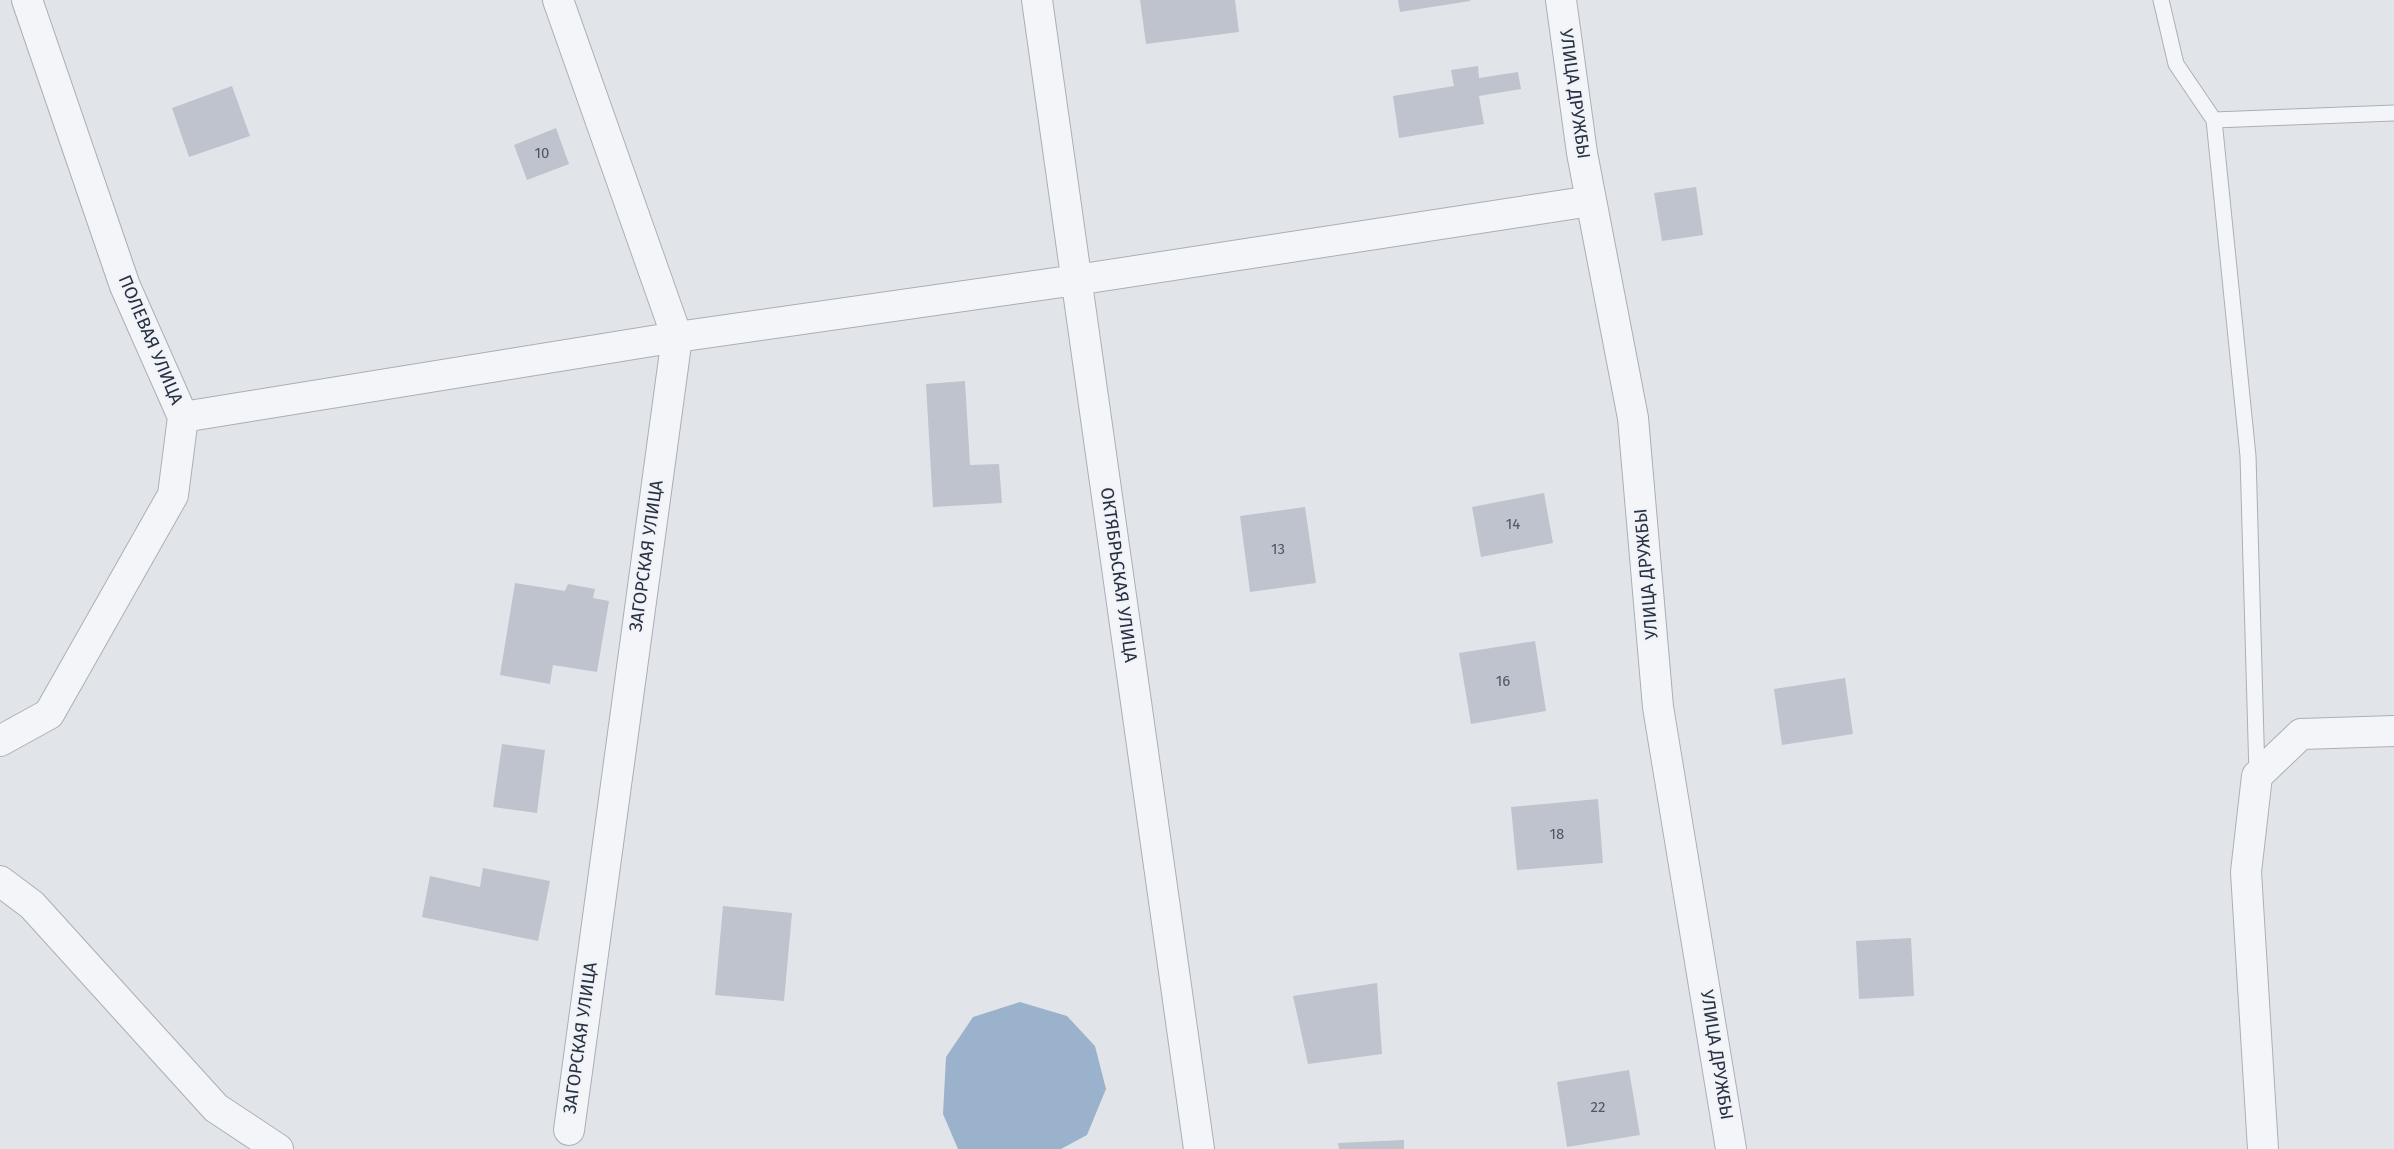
<!DOCTYPE html>
<meta charset="utf-8">
<style>
body{margin:0}
canvas{display:block;background:#e1e5ea}
</style>
<canvas width="2394" height="1149"></canvas>
<script>
const g = document.querySelector('canvas').getContext('2d');
g.lineJoin = 'round';
function fillPath(path, color) { g.fillStyle = color; g.fill(path, 'evenodd'); }
const shape = rows => new Path2D(rows.map(r => 'M' + r).join(''));
function trace(path, color, width, dash) { g.strokeStyle = color; g.lineWidth = width; g.lineCap = dash ? 'butt' : 'round'; g.setLineDash(dash || []); g.stroke(path); }
function label(font, color, halo, rows, align = 'center') {
  g.font = font + ' "Fira Sans",sans-serif'; g.lineWidth = 4.5; g.setLineDash([]); g.textBaseline = 'middle'; g.strokeStyle = halo; g.fillStyle = color; for (const [text, x, y, turn = 0] of rows) {
    g.save(); g.translate(x, y); g.rotate((+turn || 0) * Math.PI / 180); g.textAlign = isNaN(turn) ? turn : align; if (halo) g.strokeText(text, 0, 0); g.fillText(text, 0, 0); g.restore();
  }
}
fillPath(shape([
 [1020,1002,1067,1016,1095,1046,1106,1089,1087,1135,1061,1149,958,1149,943,1114,946,1057,973,1017]
]), '#9bb2cc');
fillPath(shape([
 [1140,0,1235,0,1239,32,1146,44],
 [1398,0,1470,0,1470,1,1400,12],
 [1478,66,1479,78,1518,72,1521,89,1479,96,1484,124,1399,138,1393,96,1454,86,1451,70],
 [232,86,250,136,189,157,172,108],
 [556,128,569,164,527,180,514,145],
 [1696,187,1703,235,1662,241,1654,193],
 [965,381,970,465,999,464,1002,503,933,507,926,384],
 [1544,493,1553,543,1481,557,1472,507],
 [1305,507,1316,583,1250,592,1240,516],
 [515,583,565,591,568,584,595,589,593,598,609,601,597,672,553,665,550,684,500,675],
 [1535,641,1546,711,1471,724,1459,653],
 [1845,678,1853,734,1782,745,1774,689],
 [502,744,545,750,537,813,493,807],
 [1598,799,1603,863,1517,870,1511,807],
 [483,868,550,881,538,941,422,917,430,876,480,887],
 [723,906,792,913,784,1001,715,995],
 [1911,938,1914,996,1859,999,1856,941],
 [1377,983,1382,1054,1308,1064,1293,996],
 [1629,1070,1640,1135,1567,1147,1557,1082],
 [1404,1140,1404,1149,1339,1149,1338,1143]
]), '#bec3cd');
const service = shape([
 [2161,0,2176,64,2214,120],
 [2257,775,2248,456,2214,120,2394,113]
]);
const minor = shape([
 [558,0,677,337,569,1130],
 [1037,0,1199,1149],
 [1561,0,1582,153,1633,418,1658,707,1731,1149],
 [183,417,677,337,1076,280,1591,201],
 [0,741,49,714,173,495,183,417,125,286,27,0],
 [0,881,32,905,216,1108,278,1149],
 [2263,1149,2246,872,2257,776,2301,734,2394,731]
]);
trace(service, '#aaafb8', 17);
trace(minor, '#aaafb8', 32);
trace(service, '#f4f5f8', 15);
trace(minor, '#f4f5f8', 30);
label('15px', '#4e5666', null, [
 ["10",542,154],
 ["14",1513,525],
 ["13",1278,550],
 ["16",1503,682],
 ["18",1557,835],
 ["22",1598,1108]
]);
label('18px', '#283243', '#f1f3f8', [
 ["УЛИЦА ДРУЖБЫ",1574,94,82],
 ["ПОЛЕВАЯ УЛИЦА",150,340,67],
 ["ЗАГОРСКАЯ УЛИЦА",647,556,-82],
 ["УЛИЦА ДРУЖБЫ",1647,574,-95],
 ["ОКТЯБРЬСКАЯ УЛИЦА",1118,575,82],
 ["ЗАГОРСКАЯ УЛИЦА",581,1038,-82],
 ["УЛИЦА ДРУЖБЫ",1716,1055,81]
]);
</script>
